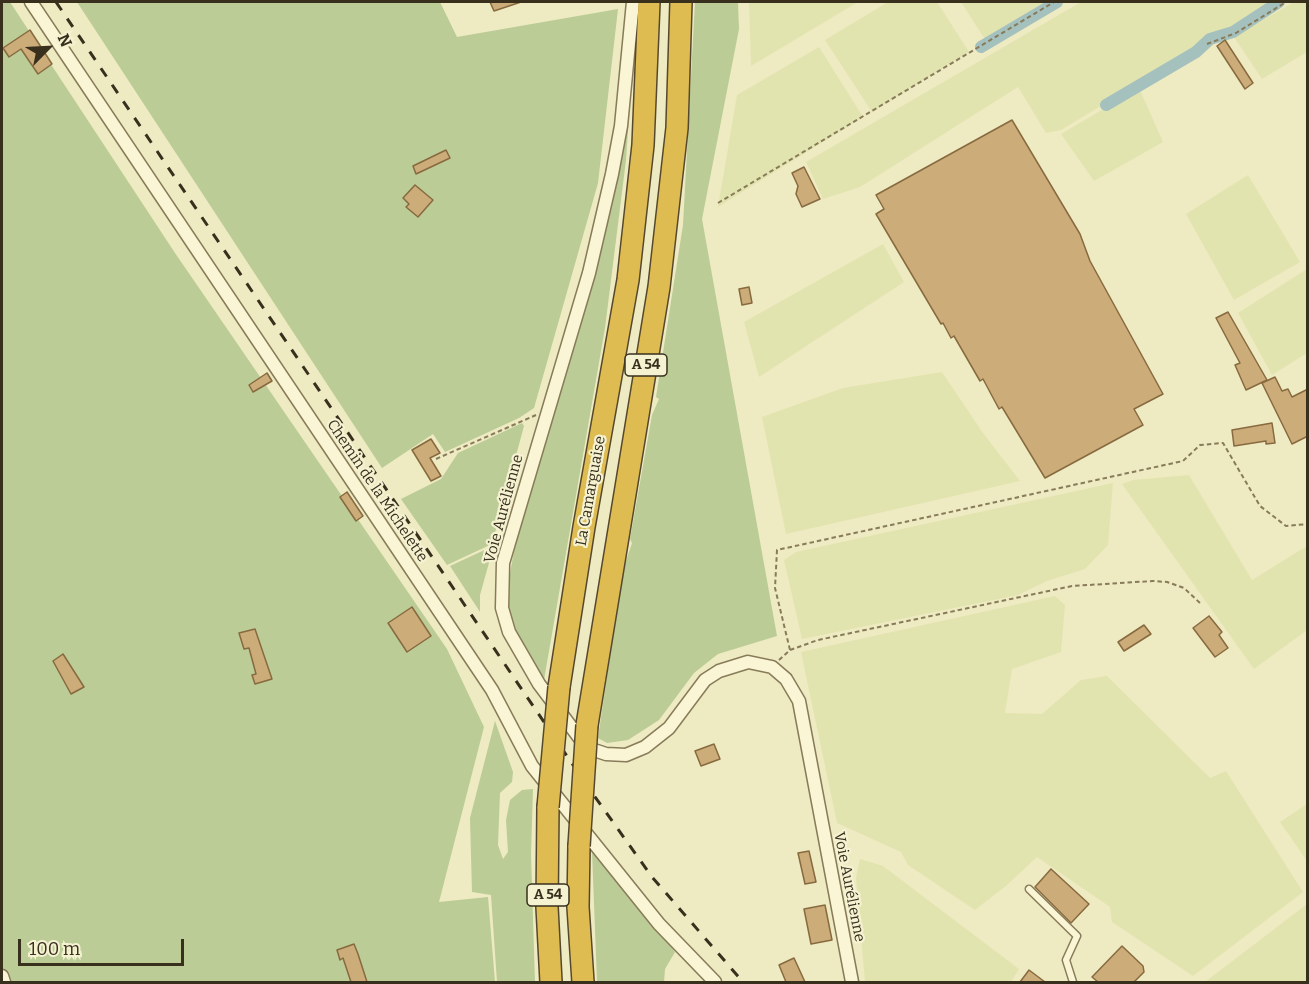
<!DOCTYPE html>
<meta charset="utf-8">
<style>
body{margin:0}
#map{position:relative;width:1309px;height:984px;overflow:hidden;background:#eeeac2;font-family:Bitter,serif}
canvas{display:block}
.frame{position:absolute;inset:0;border:3px solid #382f1d;pointer-events:none}
.north{position:absolute;left:18px;top:18px;width:60px;height:60px;-webkit-text-stroke:4px #f5f2d2;paint-order:stroke;rotate:66deg;font-size:16px;font-weight:700;line-height:24px;text-align:center;color:#382f1d}
.north::after{content:'';display:block;margin:auto;width:21px;height:27px;background:#382f1d;clip-path:polygon(50% 0,100% 100%,50% 72%,0 100%)}
.scale{position:absolute;left:18px;top:939px;width:166px;height:27px;box-sizing:border-box;border:3px solid #382f1d;border-top:0;padding-left:8px;font-size:18px;line-height:21px;white-space:nowrap;color:#382f1d;-webkit-text-stroke:4px #f5f2d2;paint-order:stroke}
</style>
<div id="map">
<canvas width="1309" height="984"></canvas>
<div class="frame"></div>
<div class="north">N</div>
<div class="scale">100 m</div>
</div>
<script>
const g = document.querySelector('canvas').getContext('2d');
g.lineJoin = 'round';
function fillPath(path, color) { g.fillStyle = color; g.fill(path, 'evenodd'); }
const shape = rows => new Path2D(rows.map(r => 'M' + r).join(''));
function trace(path, color, width, dash) { g.strokeStyle = color; g.lineWidth = width; g.lineCap = dash ? 'butt' : 'round'; g.setLineDash(dash || []); g.stroke(path); }
function label(font, color, halo, rows, align = 'center') {
  g.font = font + ' Bitter,serif'; g.lineWidth = 4.5; g.setLineDash([]); g.textBaseline = 'middle'; g.strokeStyle = halo; g.fillStyle = color; for (const [text, x, y, turn = 0] of rows) {
    g.save(); g.translate(x, y); g.rotate((+turn || 0) * Math.PI / 180); g.textAlign = isNaN(turn) ? turn : align; if (halo) g.strokeText(text, 0, 0); g.fillText(text, 0, 0); g.restore();
  }
}
fillPath(shape([
 [749,2,858,2,751,66],
 [888,2,937,2,969,52,872,112,825,40],
 [961,2,1051,2,986,41],
 [1081,2,1274,2,1226,32,1213,35,1129,85,1129,89,1061,130,1046,133,1018,87,860,187,823,199,806,162],
 [1294,2,1307,2,1307,52,1262,79,1234,37],
 [819,47,863,117,718,207,737,95],
 [1139,88,1163,142,1094,181,1061,134],
 [1248,175,1300,262,1234,300,1186,214],
 [883,244,904,282,759,377,744,322],
 [1307,269,1307,353,1272,375,1238,313],
 [942,372,983,433,1020,481,786,534,762,417,843,388],
 [1189,475,1252,580,1307,546,1307,630,1254,669,1122,484,1133,480],
 [1113,483,1108,545,1085,569,1047,581,1018,595,802,639,784,560,796,552],
 [1055,596,1065,605,1061,652,1012,669,1005,713,1042,714,1081,680,1107,676,1210,778,1226,771,1303,892,1193,976,1112,922,1110,907,1037,857,1007,885,975,910,908,865,901,852,837,823,801,652],
 [1307,804,1307,861,1280,822],
 [860,859,883,866,1019,969,1011,982,865,982,856,878],
 [1307,904,1307,982,1205,982]
]), '#e2e4b0');
fillPath(shape([
 [2,2,10,2,175,253,447,649,484,727,439,902,488,897,495,982,2,982],
 [77,2,440,2,457,37,618,9,598,183,534,408,519,418,445,452,433,434,382,468],
 [695,2,738,2,739,29,702,219,777,636,718,654,694,673,659,720,628,740,607,743,598,738,611,649,623,570,632,543,630,539,652,415,659,399,656,397,683,225],
 [632,72,626,160,605,328,544,680,516,634,509,610,509,579,515,545,592,269],
 [522,423,524,426,492,544,447,565,401,499,441,479,458,453],
 [491,547,492,552,480,595,480,612,450,566],
 [495,721,513,772,512,782,500,793,498,845,503,859,508,852,506,820,510,800,522,790,533,789,531,854,535,982,497,982,491,895,472,892,470,818],
 [594,847,675,952,665,969,664,982,597,982,592,851]
]), '#bbcc96');
trace(shape([
 [981,47,1057,2],
 [1106,105,1196,52,1210,39,1233,32,1279,2]
]), '#a5c1be', 12);
const building = shape([
 [490,2,521,2,494,11,490,2],
 [30,30,52,64,38,74,21,49,9,57,3,48,30,30],
 [1225,40,1253,83,1245,89,1217,46,1225,40],
 [1012,120,1080,234,1090,261,1163,394,1134,409,1143,425,1045,478,1002,407,999,409,983,379,980,381,954,336,951,338,943,323,941,324,876,214,884,209,876,195,1012,120],
 [446,150,450,158,416,174,413,166,446,150],
 [804,167,820,199,802,207,796,194,798,186,792,173,804,167],
 [415,185,433,200,418,217,406,207,409,204,403,198,415,185],
 [749,287,752,303,742,305,739,289,749,287],
 [1228,312,1267,380,1246,390,1235,365,1240,363,1216,318,1228,312],
 [267,373,272,381,253,392,249,385,267,373],
 [1275,377,1282,391,1288,389,1292,397,1308,389,1308,436,1292,444,1262,383,1275,377],
 [1272,423,1275,443,1266,444,1266,441,1234,446,1232,430,1272,423],
 [431,439,440,453,430,458,441,476,431,481,412,450,431,439],
 [347,492,363,516,356,521,340,497,347,492],
 [412,607,431,636,407,652,388,623,412,607],
 [1209,616,1222,632,1219,635,1228,648,1215,657,1193,628,1209,616],
 [1144,625,1151,634,1124,651,1118,642,1144,625],
 [255,629,272,679,255,684,252,675,256,674,249,648,244,649,239,633,255,629],
 [63,654,84,687,71,694,53,661,63,654],
 [714,744,720,759,701,766,695,751,714,744],
 [809,851,816,882,805,884,798,853,809,851],
 [1051,869,1089,904,1071,923,1035,887,1051,869],
 [825,905,832,940,811,944,804,909,825,905],
 [354,944,358,954,367,982,351,982,343,958,340,960,337,950,354,944],
 [1122,946,1143,966,1144,972,1134,982,1098,982,1092,977,1122,946],
 [794,958,805,982,786,982,779,965,794,958],
 [1029,970,1045,982,1020,982,1029,970]
]);
fillPath(building, '#ccac78');
trace(building, '#876a3f', 1.5);
const lane = shape([
 [1029,889,1077,936,1066,960,1073,982]
]);
const street = shape([
 [31,2,492,690,532,766,659,924,715,982],
 [633,2,621,126,612,174,589,273,503,563,502,608,509,632,539,684,581,740,594,750,606,754,626,755,645,747,669,728,705,680,719,671,748,662,772,667,786,679,799,701,852,982],
 [2,976,4,982]
]);
const highway = shape([
 [559,687,584,527,628,280,643,145,649,2],
 [587,725,659,287,677,128,681,2],
 [548,807,547,907,551,982],
 [579,846,578,907,583,982]
]);
trace(lane, '#887b59', 9);
trace(street, '#887b59', 15);
trace(highway, '#56482e', 24);
trace(shape([
 [1207,44,1236,33,1286,2],
 [718,203,1054,2],
 [436,459,536,415],
 [790,650,818,640,1072,586,1153,581,1167,582,1184,588,1200,603],
 [779,660,790,650,775,588,777,550,1183,461,1200,445,1223,443,1260,506,1286,526,1308,524]
]), '#887b59', 2, [4.5, 3]);
trace(lane, '#f9f5d5', 6);
trace(street, '#f9f5d5', 12);
trace(highway, '#debc52', 21);
trace(shape([
 [56,2,588,787,652,877,743,982]
]), '#382f1d', 3, [10, 10]);
const highwayBridge = shape([
 [548,807,559,687],
 [579,846,587,725]
]);
trace(highwayBridge, '#56482e', 24, []);
trace(highwayBridge, '#debc52', 21);
for (const [x, y, w] of [
 [646,365,42],
 [548,895,42]
]) { const box = new Path2D(); box.roundRect(x - w / 2, y - 11, w, 22, 4.5); g.fillStyle = '#f5f2d2'; g.fill(box); trace(box, '#382f1d', 1.5); }
label('bold 14px', '#382f1d', null, [
 ["A 54",646,365],
 ["A 54",548,895]
]);
label('15px', '#382f1d', '#f5f2d2', [
 ["Chemin de la Michelette",377,491,56],
 ["La Camarguaise",591,491,-80],
 ["Voie Aurélienne",504,509,-75],
 ["Voie Aurélienne",849,887,79]
]);
</script>
